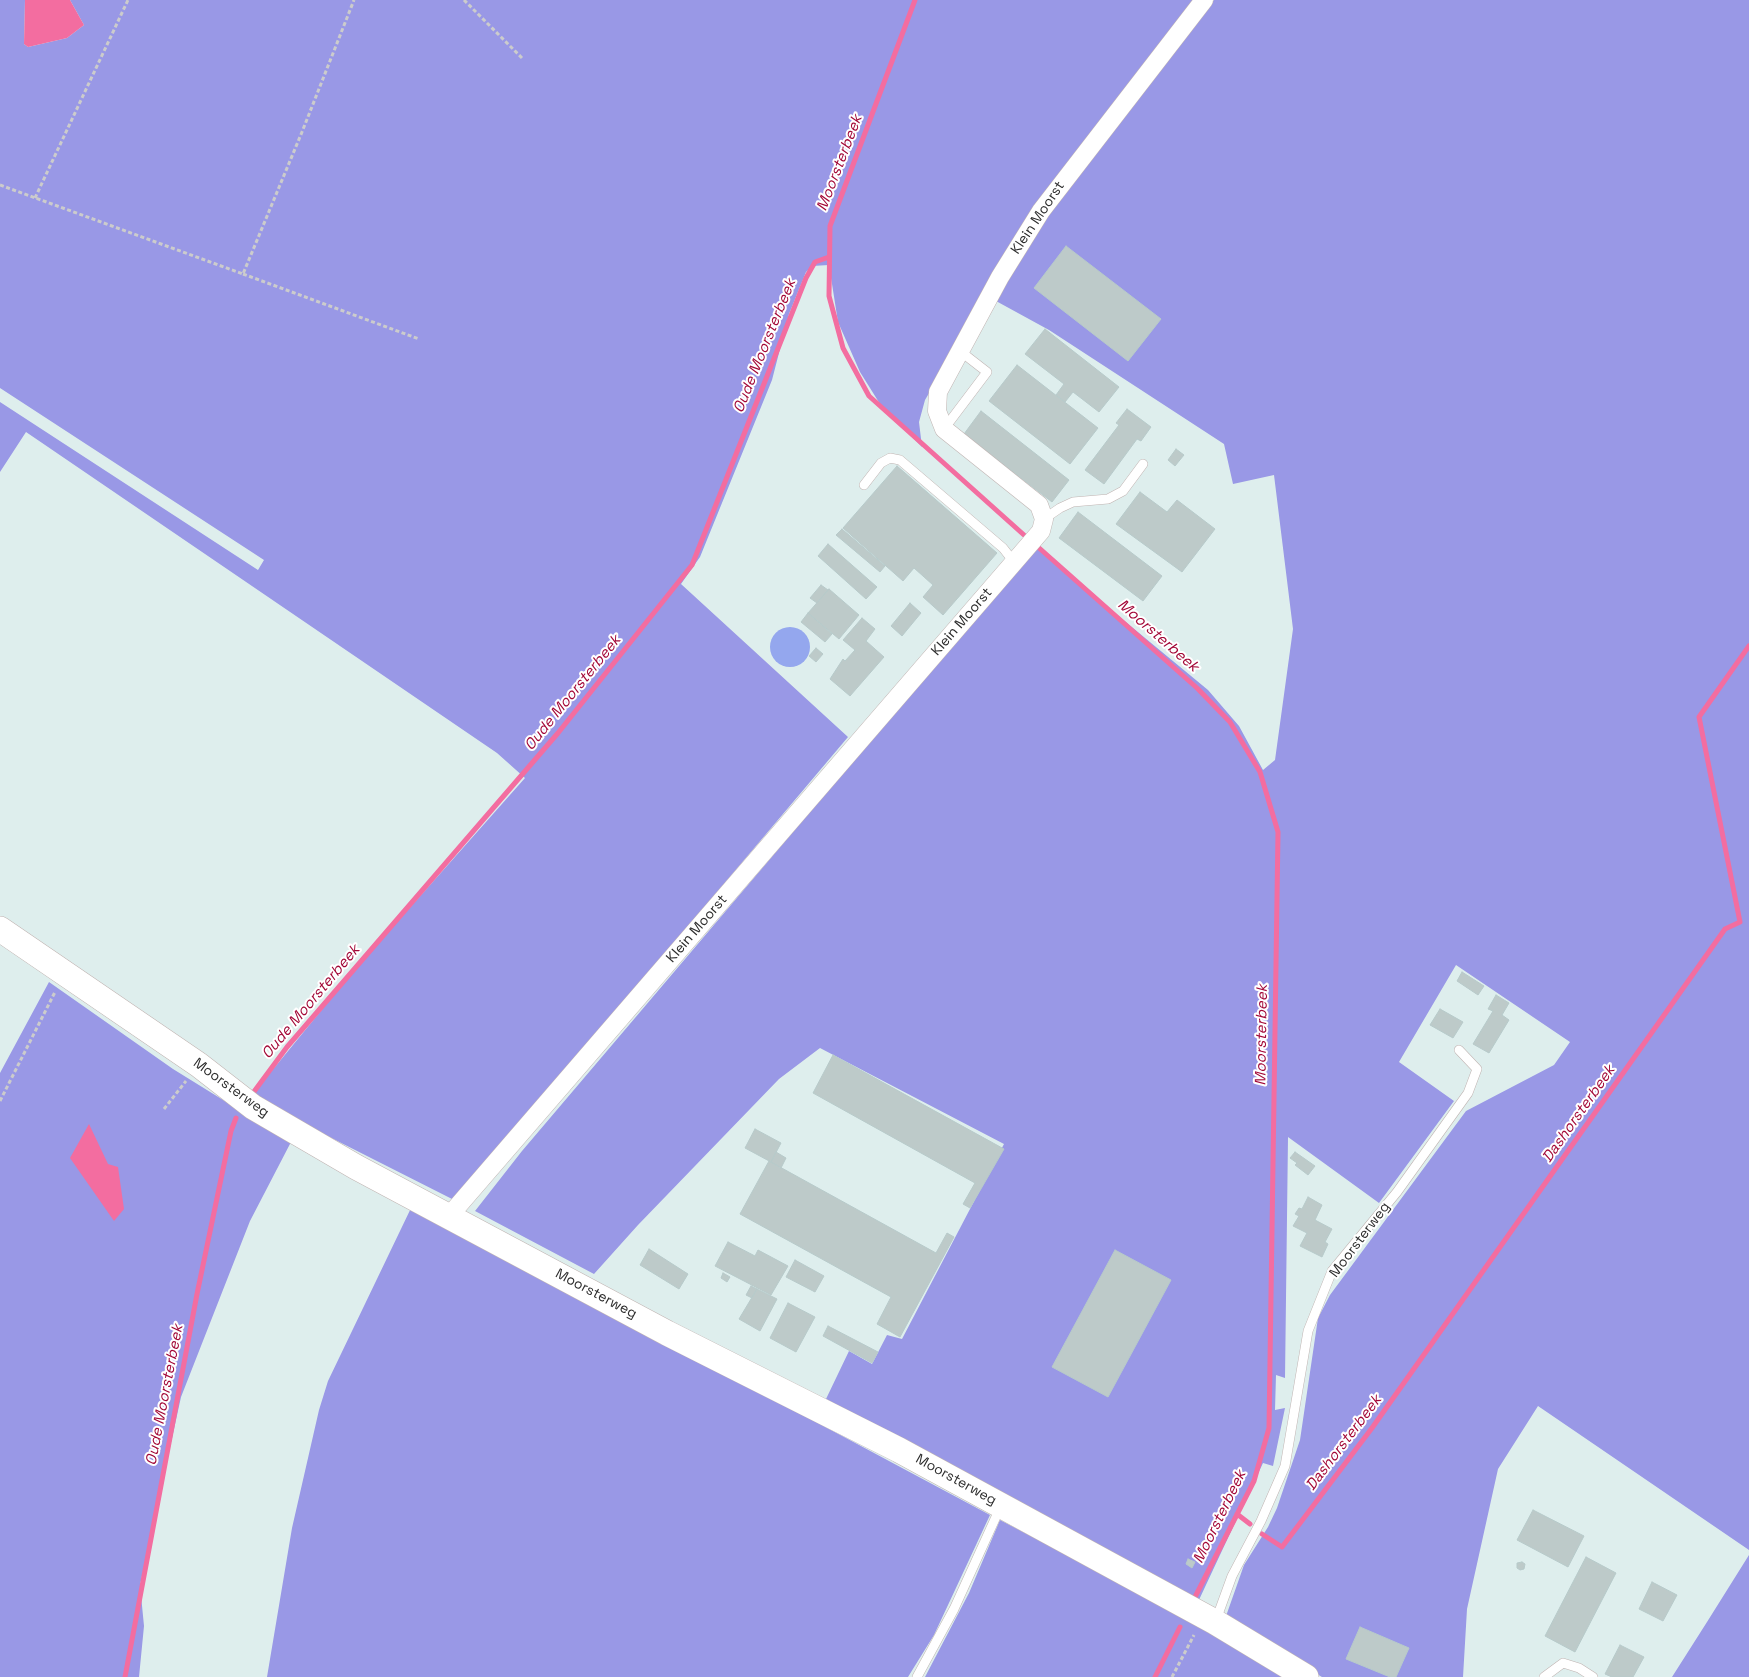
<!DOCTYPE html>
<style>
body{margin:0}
canvas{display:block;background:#deeeed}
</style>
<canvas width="1749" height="1677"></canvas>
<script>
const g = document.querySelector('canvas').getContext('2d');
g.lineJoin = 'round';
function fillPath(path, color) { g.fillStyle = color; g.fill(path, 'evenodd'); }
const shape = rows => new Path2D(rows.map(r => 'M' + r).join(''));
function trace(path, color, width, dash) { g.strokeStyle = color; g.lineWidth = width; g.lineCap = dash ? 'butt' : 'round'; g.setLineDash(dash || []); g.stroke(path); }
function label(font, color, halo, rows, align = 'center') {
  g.font = font + ' "Space Grotesk",sans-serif'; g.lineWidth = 4; g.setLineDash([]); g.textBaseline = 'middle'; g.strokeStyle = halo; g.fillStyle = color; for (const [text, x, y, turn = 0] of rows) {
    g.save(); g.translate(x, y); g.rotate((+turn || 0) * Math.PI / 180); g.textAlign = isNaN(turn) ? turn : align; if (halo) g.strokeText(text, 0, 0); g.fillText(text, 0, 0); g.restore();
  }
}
fillPath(shape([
 [0,0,25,0,24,44,28,47,67,38,84,25,70,0,1196,0,962,337,925,400,919,422,922,447,880,404,860,372,838,322,829,265,812,266,806,272,789,314,772,380,700,557,681,584,848,737,456,1201,278,1111,252,1095,352,973,525,778,497,753,26,432,0,472,0,402,258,570,264,560,0,388],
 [1214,0,1749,0,1749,1550,1538,1406,1498,1469,1467,1609,1463,1677,1322,1677,1225,1619,1244,1565,1268,1527,1277,1508,1300,1440,1318,1318,1330,1295,1466,1111,1554,1065,1570,1042,1456,965,1399,1062,1454,1101,1379,1203,1288,1137,1285,1378,1276,1375,1275,1410,1285,1408,1273,1466,1263,1463,1198,1602,826,1399,849,1351,872,1364,887,1335,902,1339,1004,1144,820,1048,779,1079,638,1225,594,1274,475,1211,522,1151,1035,547,1208,690,1239,726,1263,770,1275,760,1293,629,1274,475,1233,484,1224,444,1049,330,996,301,1013,269,1071,181,1142,88],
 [49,982,173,1069,291,1142,250,1221,181,1397,140,1585,144,1626,139,1677,0,1677,0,1073],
 [412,1206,990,1515,934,1635,908,1677,267,1677,292,1528,319,1410,328,1381],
 [1000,1520,1139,1592,1285,1677,925,1677,969,1593],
 [1749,1555,1749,1677,1672,1677,1707,1622]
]), '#9998e6');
fillPath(shape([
 '770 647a20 20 0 1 1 40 0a20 20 0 1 1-40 0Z'
]), '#94a7ee');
fillPath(shape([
 [25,0,70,0,84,25,67,38,28,47,24,44],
 [89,1124,108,1164,118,1167,124,1209,114,1221,70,1158]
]), '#f36da0');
trace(shape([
 [915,0,830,226,829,296,843,348,869,396,1024,535],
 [1038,547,1197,688,1230,722,1260,772,1278,832,1269,1428,1254,1481,1193,1601],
 [250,1097,287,1047,558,733,692,565,806,278,815,262,829,257],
 [1237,1514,1250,1524],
 [1262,1534,1282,1547,1372,1428,1725,929,1740,922,1699,717,1749,646],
 [125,1677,197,1294,231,1131,236,1118],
 [1155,1677,1180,1627]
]), '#f36da0', 5);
const building = shape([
 [1066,246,1161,319,1128,361,1034,288,1066,246],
 [1045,329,1119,387,1099,412,1073,392,1065,402,1056,395,1064,384,1025,354,1045,329],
 [1017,365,1098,428,1070,464,989,401,1017,365],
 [1127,409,1151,427,1141,441,1137,439,1104,484,1085,470,1119,425,1116,423,1127,409],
 [981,411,1069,480,1052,502,964,434,981,411],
 [1176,449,1184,455,1175,466,1168,460,1176,449],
 [897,466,997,553,943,615,923,597,933,585,914,568,903,581,843,528,897,466],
 [1140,492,1167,512,1177,500,1215,529,1182,572,1116,524,1140,492],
 [1078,512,1162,576,1143,601,1059,538,1078,512],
 [842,529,885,566,880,572,836,535,842,529],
 [828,544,877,587,866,599,818,556,828,544],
 [821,585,828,590,817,603,810,598,821,585],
 [829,589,859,615,839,639,808,613,829,589],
 [910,603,921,613,902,636,891,626,910,603],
 [808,613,832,634,825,642,801,622,808,613],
 [862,618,875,629,866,641,884,657,850,696,830,679,843,659,845,661,855,650,843,640,862,618],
 [816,648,823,654,816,662,809,656,816,648],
 [1462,972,1484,986,1478,995,1457,981,1462,972],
 [1496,995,1509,1003,1502,1015,1509,1020,1489,1053,1473,1044,1493,1011,1488,1009,1496,995],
 [1440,1009,1463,1022,1453,1038,1430,1025,1440,1009],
 [833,1055,1004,1149,970,1208,963,1204,975,1183,813,1093,833,1055],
 [755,1129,781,1143,771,1162,745,1148,755,1129],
 [776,1152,786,1158,781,1168,771,1162,776,1152],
 [1295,1152,1315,1166,1308,1175,1295,1165,1297,1163,1290,1158,1295,1152],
 [769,1161,936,1253,947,1233,954,1237,900,1337,877,1324,891,1297,740,1214,769,1161],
 [1308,1197,1322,1205,1315,1220,1332,1229,1325,1242,1328,1244,1322,1257,1300,1246,1307,1233,1293,1226,1299,1216,1295,1214,1299,1208,1302,1209,1308,1197],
 [728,1242,755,1256,758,1250,788,1266,771,1295,715,1266,728,1242],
 [649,1249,688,1274,679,1289,640,1265,649,1249],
 [1115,1250,1171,1280,1108,1397,1052,1367,1115,1250],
 [795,1260,824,1276,815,1292,786,1277,795,1260],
 [723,1273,730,1277,727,1282,721,1278,723,1273],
 [751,1286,757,1289,752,1298,746,1295,751,1286],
 [757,1289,777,1299,760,1331,739,1319,757,1289],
 [788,1303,815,1317,796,1352,770,1338,788,1303],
 [828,1326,878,1352,872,1363,823,1336,828,1326],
 [1533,1510,1584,1536,1568,1567,1517,1540,1533,1510],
 [1586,1557,1616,1573,1575,1652,1545,1636,1586,1557],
 [1188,1559,1195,1562,1192,1568,1186,1564,1188,1559],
 [1522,1562,1525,1564,1524,1569,1520,1570,1517,1568,1517,1563,1522,1562],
 [1652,1582,1677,1595,1663,1621,1639,1609,1652,1582],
 [1360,1627,1409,1648,1396,1677,1390,1677,1346,1659,1360,1627],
 [1620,1645,1644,1657,1633,1677,1612,1677,1605,1674,1620,1645]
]);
fillPath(building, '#bdcac9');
trace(building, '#b7caca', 1);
const lane = shape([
 [944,429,987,372,960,351],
 [864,485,881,463,890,458,900,460,1003,548,1014,562],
 [1044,519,1060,508,1073,502,1108,499,1123,491,1143,464],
 [1216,1620,1232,1576,1261,1521,1285,1466,1308,1331,1332,1271,1397,1192,1468,1093,1477,1069,1459,1050],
 [917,1677,954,1609,1000,1508],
 [1544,1677,1563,1663,1579,1668,1593,1677]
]);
const street = shape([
 [450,1215,1041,531,1044,519,1039,505,944,429,937,411,938,392,1000,277,1041,211,1204,0]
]);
const secondary = shape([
 [0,929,199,1065,253,1107,356,1167,667,1333,899,1450,1215,1622,1306,1677]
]);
trace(lane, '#c0b4b2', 10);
trace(street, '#c0b4b2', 19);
trace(secondary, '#c0b4b2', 26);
trace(shape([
 [464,0,523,59],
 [0,185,243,274,302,132,354,0],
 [35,198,128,0],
 [243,274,419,339],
 [0,1101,55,992],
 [164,1109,186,1081],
 [1172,1677,1194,1635]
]), '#ccc', 3, [4, 2.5]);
trace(lane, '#fff', 9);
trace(street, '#fff', 18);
trace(secondary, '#fff', 25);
label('14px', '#2c2c2c', '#fff', [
 ["Klein Moorst",1038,218,-56],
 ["Klein Moorst",962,622,-49],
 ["Klein Moorst",697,929,-49],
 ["Moorsterweg",231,1088,36],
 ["Moorsterweg",1360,1240,-53],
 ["Moorsterweg",596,1294,28],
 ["Moorsterweg",956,1480,29]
]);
label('italic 15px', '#a30837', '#fff', [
 ["Moorsterbeek",840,163,-69],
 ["Oude Moorsterbeek",765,346,-68],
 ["Moorsterbeek",1158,636,41],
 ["Oude Moorsterbeek",573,693,-51],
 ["Oude Moorsterbeek",311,1002,-50],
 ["Moorsterbeek",1262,1035,-89],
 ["Dashorsterbeek",1579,1114,-55],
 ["Oude Moorsterbeek",165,1395,-79],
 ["Dashorsterbeek",1344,1443,-53],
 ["Moorsterbeek",1220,1517,-64]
]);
</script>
